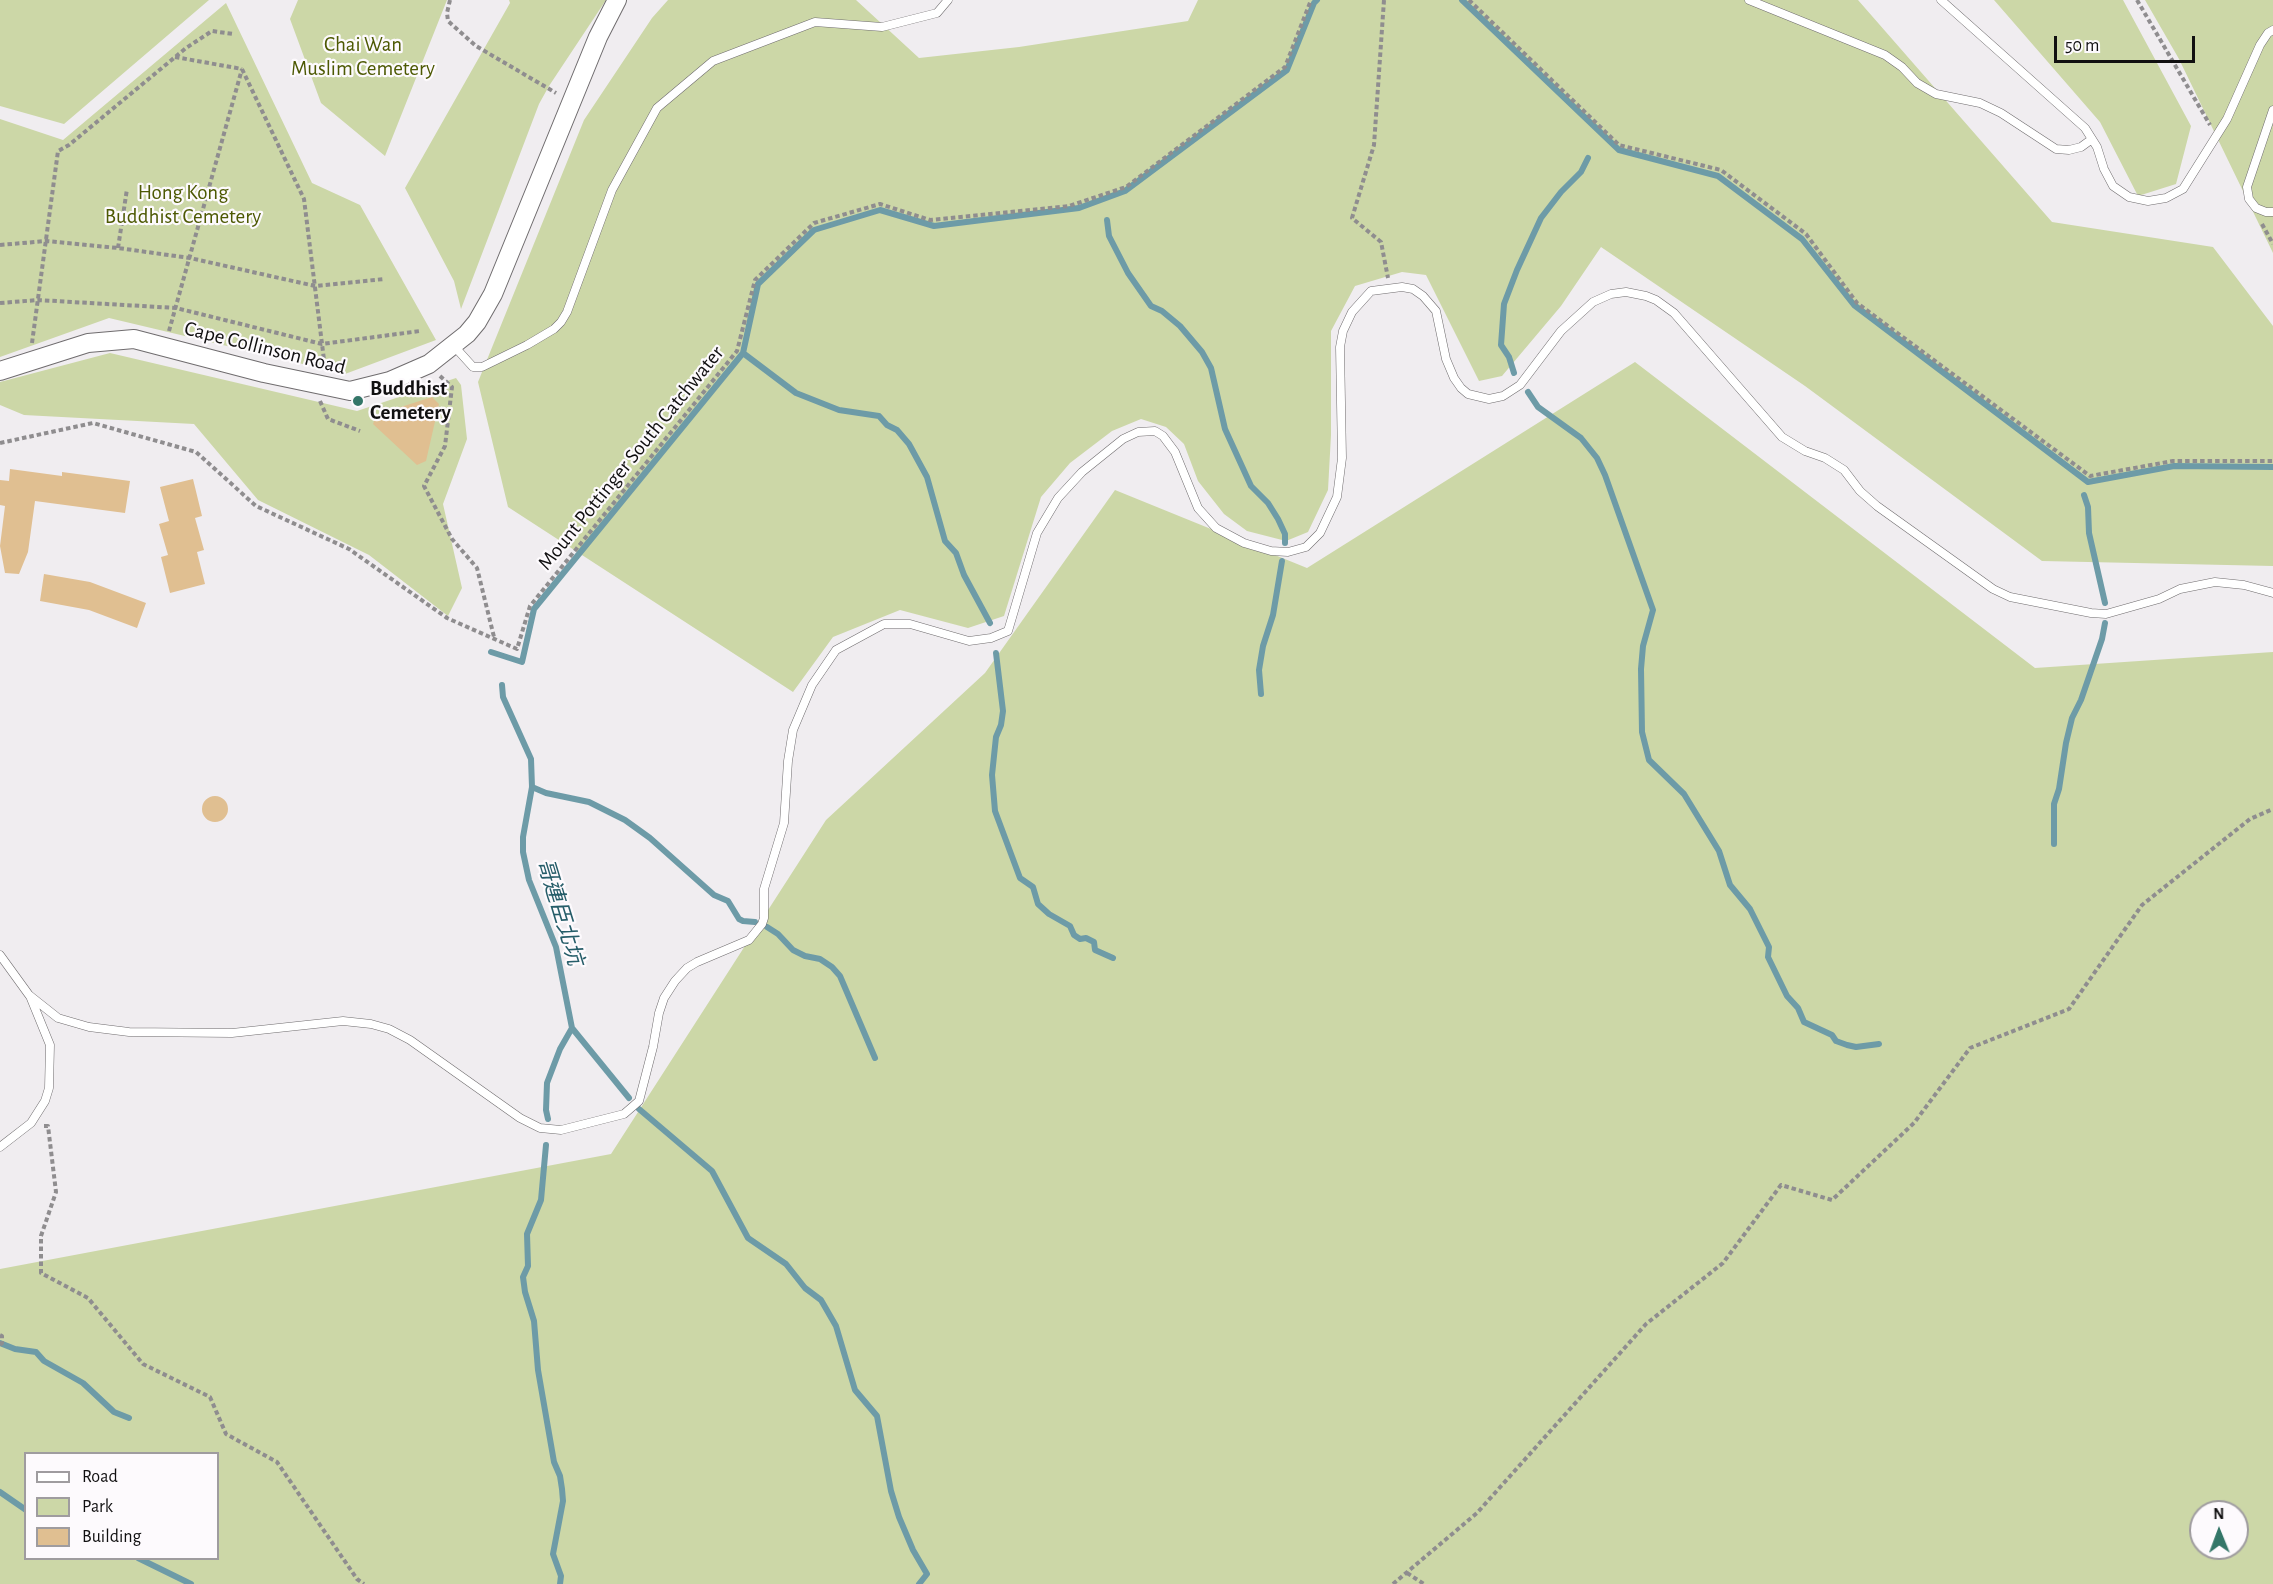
<!DOCTYPE html>
<meta charset="utf-8">
<style>
body{margin:0}
#map{position:relative;width:2273px;height:1584px;overflow:hidden;background:#f0edf0;font-family:"Alegreya Sans",sans-serif}
canvas{display:block}
.legend{position:absolute;left:24px;top:1452px;width:195px;height:108px;box-sizing:border-box;background:#fdfafd;border:2px solid #9f9c9f;margin:0;padding:8px 10px;list-style:none;font-size:18px;color:#111011}
.legend li{display:flex;align-items:center;gap:12px;height:30px}
.legend b{width:30px;border:2px solid #9f9c9f}
.north{position:absolute;left:2189px;top:1500px;width:60px;height:60px;box-sizing:border-box;background:#fdfafd;border:2px solid #9f9c9f;border-radius:50%;rotate:359deg;font-size:16px;font-weight:700;line-height:24px;text-align:center;color:#111011}
.north::after{content:'';display:block;margin:auto;width:21px;height:27px;background:#347668;clip-path:polygon(50% 0,100% 100%,50% 72%,0 100%)}
.scale{position:absolute;left:2054px;top:36px;width:141px;height:27px;box-sizing:border-box;border:3px solid #111011;border-top:0;padding-left:8px;font-size:18px;line-height:21px;white-space:nowrap;color:#111011;-webkit-text-stroke:4px #fdfafd;paint-order:stroke}
</style>
<div id="map">
<canvas width="2273" height="1584"></canvas>
<ul class="legend">
<li><b style="height:8px;background:#fff"></b>Road</li>
<li><b style="height:16px;background:#ccd7a7"></b>Park</li>
<li><b style="height:16px;background:#e0bf91"></b>Building</li>
</ul>
<div class="north">N</div>
<div class="scale">50 m</div>
</div>
<script>
const g = document.querySelector('canvas').getContext('2d');
g.lineJoin = 'round';
function fillPath(path, color) { g.fillStyle = color; g.fill(path, 'evenodd'); }
const shape = rows => new Path2D(rows.map(r => 'M' + r).join(''));
function trace(path, color, width, dash) { g.strokeStyle = color; g.lineWidth = width; g.lineCap = dash ? 'butt' : 'round'; g.setLineDash(dash || []); g.stroke(path); }
function label(font, color, halo, rows, align = 'center') {
  g.font = font + ' "Alegreya Sans","Noto Sans TC",sans-serif'; g.lineWidth = 4.5; g.setLineDash([]); g.textBaseline = 'middle'; g.strokeStyle = halo; g.fillStyle = color; for (const [text, x, y, turn = 0] of rows) {
    g.save(); g.translate(x, y); g.rotate((+turn || 0) * Math.PI / 180); g.textAlign = isNaN(turn) ? turn : align; if (halo) g.strokeText(text, 0, 0); g.fillText(text, 0, 0); g.restore();
  }
}
fillPath(shape([
 [0,0,209,0,64,124,0,106],
 [298,0,447,0,385,156,321,103,290,19],
 [509,0,606,0,549,86,539,104,461,309,454,281,405,188,510,3],
 [668,0,856,0,919,58,1019,47,1188,21,1198,0,1858,0,2052,222,2213,247,2273,326,2273,566,2042,561,1805,386,1601,247,1561,306,1502,376,1479,381,1426,275,1402,272,1355,286,1331,331,1331,435,1328,490,1308,532,1286,541,1247,531,1224,514,1198,481,1184,444,1166,427,1141,419,1112,431,1070,463,1041,497,1004,616,968,628,900,610,833,637,793,692,508,507,478,382,584,120,652,18],
 [1994,0,2123,0,2191,126,2176,184,2138,196,2100,122],
 [2145,0,2273,0,2273,253,2179,59],
 [226,3,312,183,360,205,436,340,345,374,109,318,0,357,0,119,63,140],
 [110,353,357,411,456,378,461,385,467,439,443,504,462,588,448,616,369,555,258,500,194,424,24,415,0,405,0,382],
 [1635,362,2035,668,2273,652,2273,1584,0,1584,0,1269,611,1154,826,820,985,673,1115,490,1307,568],
 [26,1454,218,1454,218,1558,26,1558],
 [2201,1512,2237,1512,2237,1548,2201,1548]
]), '#ccd7a7');
trace(shape([
 [1462,0,1619,150,1718,176,1802,239,1854,305,2088,482,2174,466,2273,467],
 [1107,220,1109,236,1128,273,1151,306,1162,311,1180,326,1202,352,1211,368,1225,429,1251,486,1268,503,1278,519,1285,534,1285,543],
 [743,353,796,393,839,410,879,416,887,425,897,430,909,444,927,477,945,541,956,553,964,575,990,623],
 [1514,373,1509,357,1501,345,1504,304,1517,270,1541,218,1561,192,1581,172,1588,158],
 [1528,392,1538,407,1581,438,1597,458,1605,475,1653,610,1643,646,1641,669,1642,732,1649,760,1684,794,1719,851,1730,885,1750,909,1769,947,1768,957,1787,996,1798,1008,1804,1022,1832,1035,1836,1041,1847,1045,1856,1047,1879,1044],
 [2084,495,2088,507,2089,533,2105,603],
 [491,652,522,662,534,609,743,353,758,284,814,230,880,210,934,226,1079,208,1125,191,1287,70,1314,3,1317,0],
 [996,653,1003,711,1001,725,996,737,992,775,995,811,1020,878,1033,887,1038,904,1049,914,1070,926,1074,935,1080,939,1086,938,1094,942,1095,950,1113,958],
 [502,685,503,697,531,759,532,787,523,837,523,852,529,880,556,947,572,1028,629,1098],
 [1261,694,1259,670,1263,646,1273,615,1282,561],
 [532,787,546,793,589,802,625,820,650,838,714,895,728,901,739,919,743,921,755,922],
 [2054,844,2054,804,2059,789,2066,743,2072,718,2081,700,2102,639,2105,623],
 [767,927,778,934,793,950,805,956,820,959,832,967,840,976,875,1058],
 [639,1109,712,1171,748,1238,786,1264,805,1288,821,1300,836,1326,855,1390,877,1416,891,1491,899,1517,913,1550,927,1574,919,1584],
 [548,1119,546,1110,547,1083,560,1049,572,1028],
 [546,1145,541,1200,527,1234,528,1266,523,1277,525,1292,534,1321,538,1370,554,1462,560,1476,562,1489,563,1501,553,1554,561,1576,560,1584],
 [0,1343,15,1349,36,1352,44,1361,83,1383,114,1412,129,1418],
 [0,1492,26,1510],
 [138,1558,191,1584]
]), '#6d9ba7', 6);
fillPath(shape([
 [432,397,439,404,426,461,417,465,373,424,376,415],
 [10,469,62,476,62,472,130,481,125,513,35,501,28,552,19,574,5,573,0,546,5,506,0,505,0,480,9,481],
 [193,479,202,516,195,518,204,550,197,552,205,584,170,593,161,557,168,555,159,524,169,521,160,487],
 [44,574,90,582,146,603,137,628,89,610,40,601],
 '202 809a13 13 0 1 1 26 0a13 13 0 1 1-26 0Z'
]), '#e0bf91');
const service = shape([
 [1749,0,1885,55,1902,67,1917,83,1936,94,1980,103,2001,113,2056,149,2069,150,2081,147,2092,139],
 [1941,0,2085,128,2097,147,2104,169,2113,186,2129,197,2148,201,2166,198,2183,189,2227,119,2260,45,2268,33,2273,30],
 [2273,110,2247,187,2249,199,2256,208,2266,212,2273,212],
 [454,346,473,367,482,367,527,345,554,329,561,322,567,312,612,190,657,108,713,61,815,22,882,27,937,13,948,0],
 [0,955,29,995,58,1018,89,1027,129,1032,232,1033,343,1021,371,1024,389,1029,410,1040,520,1118,540,1128,561,1130,624,1114,639,1101,653,1047,659,1013,664,998,675,981,687,968,697,962,749,940,762,924,764,918,764,889,784,823,788,761,793,730,812,685,836,650,884,624,910,624,969,641,991,638,1008,631,1037,533,1058,498,1082,472,1123,439,1138,432,1155,431,1163,436,1175,452,1198,508,1216,528,1244,543,1271,551,1288,552,1306,547,1320,533,1337,497,1342,458,1340,347,1343,331,1352,312,1371,291,1402,287,1413,289,1423,296,1436,311,1446,359,1454,378,1461,388,1468,394,1489,399,1503,396,1520,385,1561,331,1593,302,1611,294,1626,292,1646,296,1656,300,1674,313,1782,437,1805,451,1825,458,1844,470,1860,491,1877,506,1993,589,2010,597,2091,613,2106,614,2159,599,2180,589,2215,582,2244,585,2273,593],
 [0,1147,31,1123,45,1101,49,1088,50,1045,30,996]
]);
const tertiary = shape([
 [0,371,88,343,134,339,264,373,350,391,390,381,429,364,467,334,477,322,493,294,598,37,617,0]
]);
trace(service, '#6f6c6e', 9);
trace(tertiary, '#6f6c6e', 20);
trace(shape([
 [450,0,447,13,448,21,476,46,556,93],
 [1384,0,1374,145,1352,218,1381,242,1388,278],
 [1469,0,1619,145,1721,170,1806,234,1857,303,2090,476,2173,461,2273,461],
 [2137,0,2210,125],
 [175,57,242,69],
 [242,69,304,199,325,368],
 [2262,224,2273,244],
 [0,245,46,241,118,248,190,258,315,286,384,279],
 [118,248,127,189],
 [0,303,38,300,176,308,322,344,420,331],
 [169,331,242,69],
 [32,343,58,151,69,145,186,48,212,31,233,34],
 [440,376,452,387,445,446,424,486,452,539,477,568,494,637],
 [320,401,328,419,360,431],
 [0,443,93,423,196,452,256,506,349,549,447,618,517,649,530,606,737,351,755,280,814,223,880,204,930,220,1069,206,1126,187,1285,67,1311,0],
 [44,1126,48,1126,56,1192,41,1236,41,1273,88,1298,143,1364,210,1397,226,1434,277,1462,357,1579,364,1584],
 [0,1335,2,1336,2,1343,0,1345],
 [1407,1573,1424,1584],
 [1393,1584,1477,1513,1646,1324,1723,1263,1781,1185,1832,1200,1914,1123,1970,1048,2069,1009,2142,905,2250,819,2273,809]
]), '#8f8d8f', 4, [4.5, 3]);
trace(service, '#fff', 8);
trace(tertiary, '#fff', 18);
for (const [x, y, r, color] of [
 [358,401,6,"#347668"]
]) { const dot = new Path2D(); dot.arc(x, y, r, 0, 2 * Math.PI); g.fillStyle = color; g.fill(dot); trace(dot, '#fdfafd', 2); }
label('21px', '#4d5903', '#fdfafd', [
 ["Chai Wan",363,45],
 ["Muslim Cemetery",363,69],
 ["Hong Kong",183,193],
 ["Buddhist Cemetery",183,217]
]);
label('21px', '#111011', '#fdfafd', [
 ["Cape Collinson Road",265,348,14],
 ["Mount Pottinger South Catchwater",631,458,-51]
]);
label('bold 21px', '#111011', '#fdfafd', [
 ["Buddhist",370,389],
 ["Cemetery",370,413]
], 'left');
label('italic 22px', '#265d69', '#fdfafd', [
 ["哥連臣北坑",560,912,73]
]);
</script>
